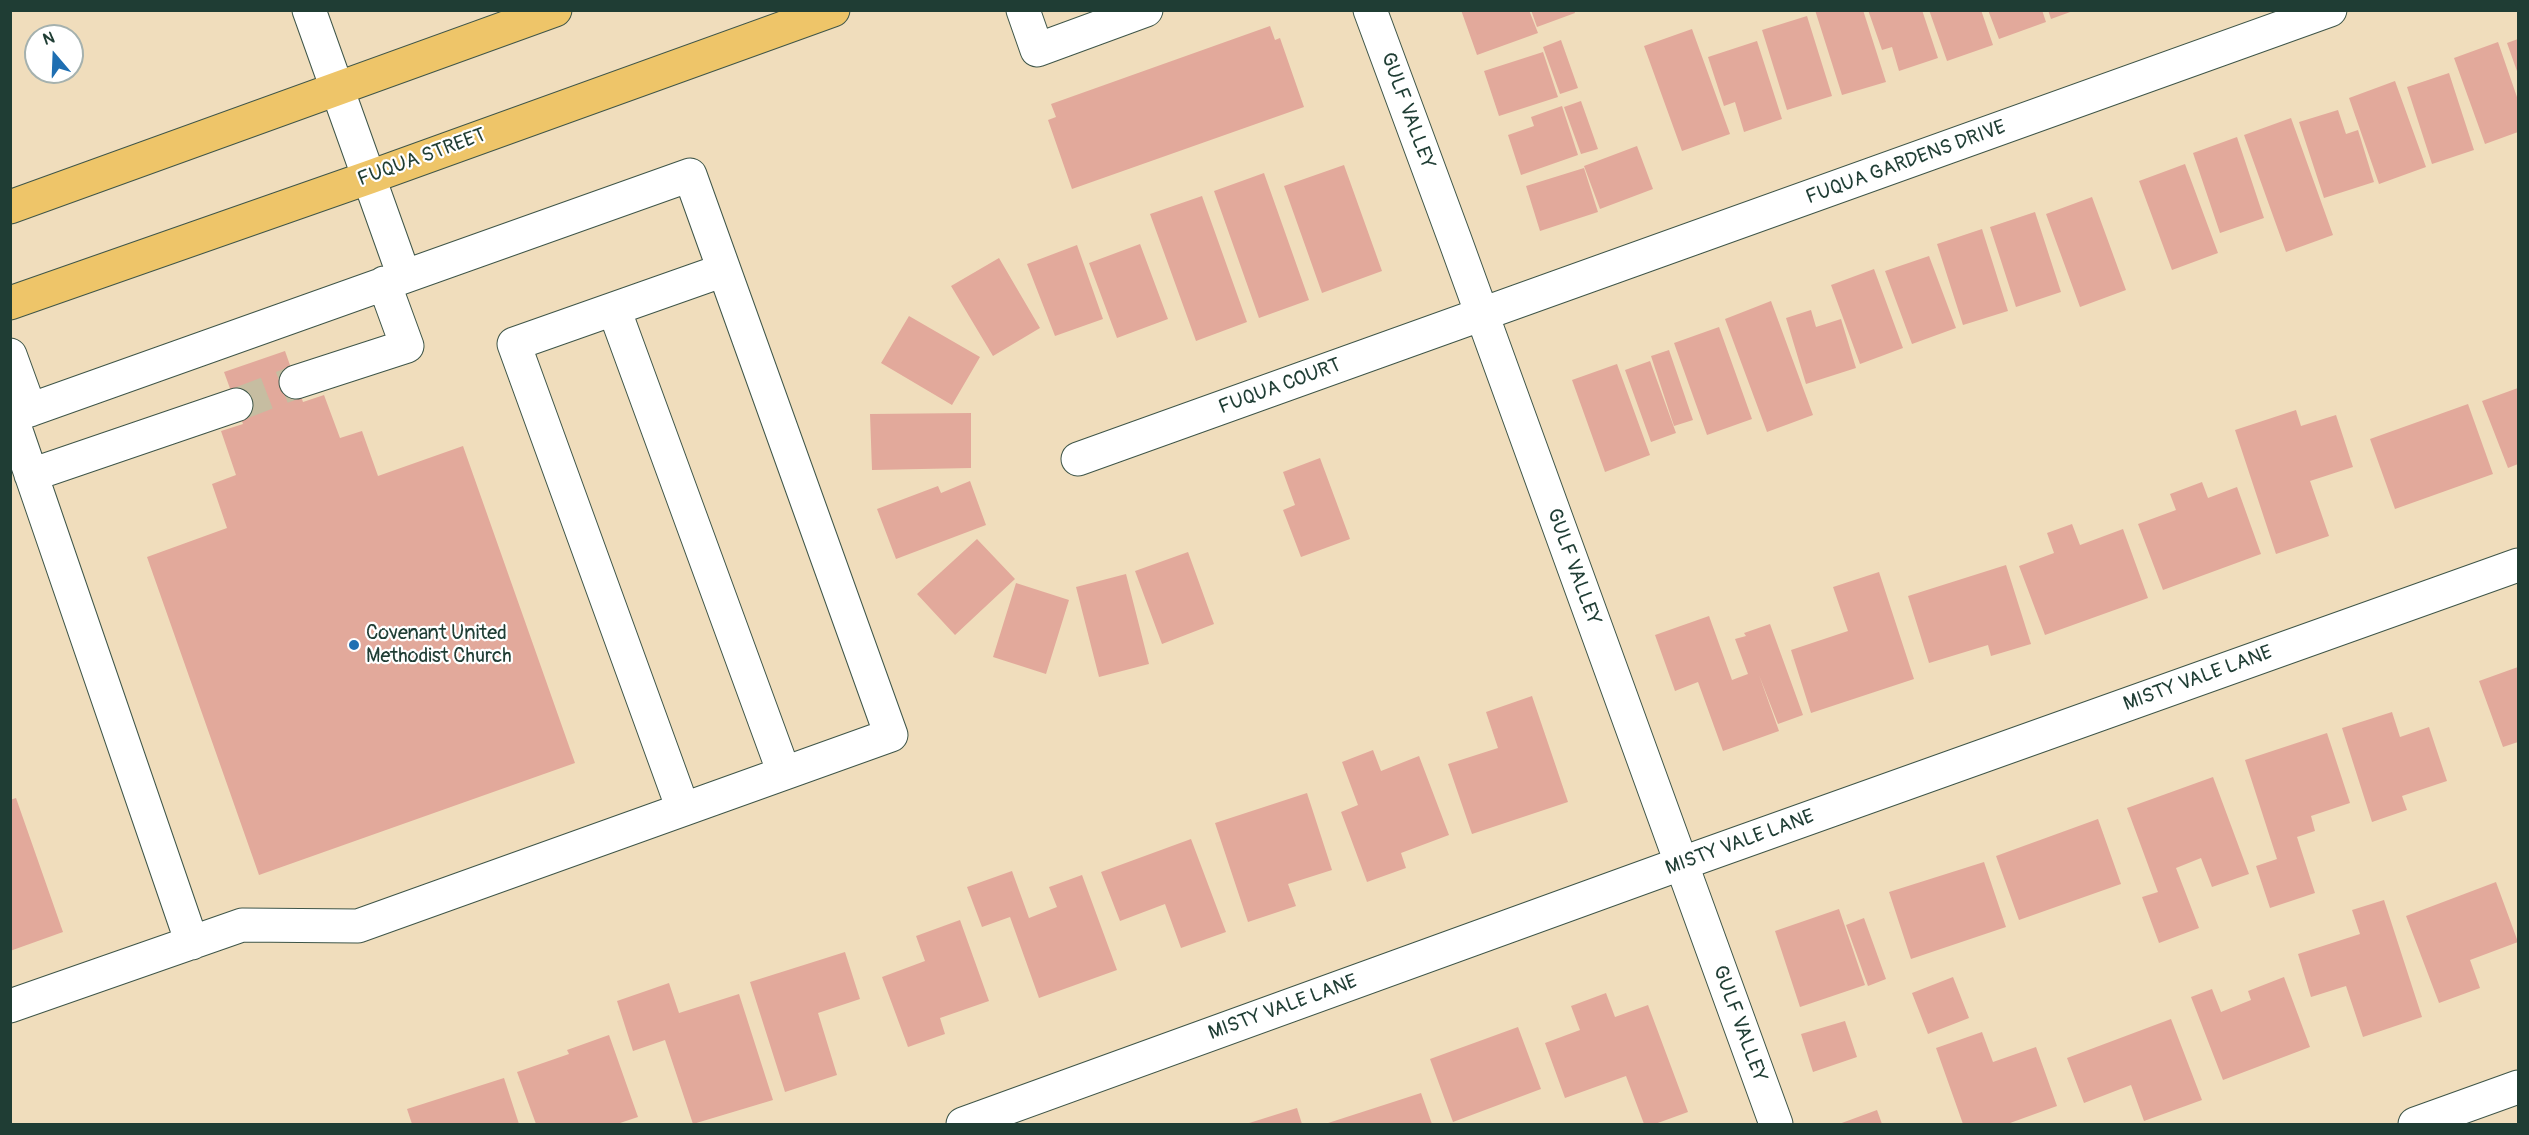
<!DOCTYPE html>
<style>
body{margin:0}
#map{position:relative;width:2529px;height:1135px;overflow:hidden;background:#f0ddbc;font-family:Pangolin,sans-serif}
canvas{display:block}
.frame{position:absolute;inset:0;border:12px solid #1f3d34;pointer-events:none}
.north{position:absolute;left:24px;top:24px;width:60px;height:60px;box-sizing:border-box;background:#fff;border:2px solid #a5b1ae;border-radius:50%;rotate:341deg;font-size:16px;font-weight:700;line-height:24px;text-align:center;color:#1f3d34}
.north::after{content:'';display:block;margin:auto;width:21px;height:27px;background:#1f6fb2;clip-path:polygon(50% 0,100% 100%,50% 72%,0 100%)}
</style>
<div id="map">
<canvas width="2529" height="1135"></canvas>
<div class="frame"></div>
<div class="north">N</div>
</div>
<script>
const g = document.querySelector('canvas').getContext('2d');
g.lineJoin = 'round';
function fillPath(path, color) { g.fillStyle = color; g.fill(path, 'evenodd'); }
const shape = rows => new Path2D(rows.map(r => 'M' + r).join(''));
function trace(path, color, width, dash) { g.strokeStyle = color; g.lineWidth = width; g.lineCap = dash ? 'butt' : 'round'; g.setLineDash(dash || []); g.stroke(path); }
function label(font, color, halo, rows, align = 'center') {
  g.font = font + ' Pangolin,sans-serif'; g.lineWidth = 4.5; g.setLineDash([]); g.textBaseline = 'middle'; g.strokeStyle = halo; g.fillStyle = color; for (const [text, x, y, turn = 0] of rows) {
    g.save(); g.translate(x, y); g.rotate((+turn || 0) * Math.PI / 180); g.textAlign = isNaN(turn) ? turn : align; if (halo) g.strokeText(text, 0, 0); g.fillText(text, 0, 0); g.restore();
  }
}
fillPath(shape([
 [1461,10,1529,10,1538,33,1477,55],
 [1531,10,1574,10,1575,13,1537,27],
 [1815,10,1863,10,1886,82,1842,95],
 [1868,10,1922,10,1938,58,1899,71,1892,47,1882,50],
 [1929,10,1981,10,1993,45,1947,61],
 [1988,10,2042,10,2046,22,1999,39],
 [2048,10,2073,10,2073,11,2051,19],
 [1807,16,1832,96,1787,110,1762,30],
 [1270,26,1275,40,1280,38,1304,107,1072,189,1048,120,1056,117,1051,104],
 [1692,29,1730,134,1682,151,1644,46],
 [2518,39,2518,74,2507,43],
 [1561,40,1578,88,1560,94,1543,47],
 [1757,41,1782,119,1744,132,1735,102,1724,106,1708,57],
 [2498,42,2518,100,2518,132,2485,144,2454,58],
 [1543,52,1558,97,1499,116,1484,71],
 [2449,73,2474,150,2432,164,2407,87],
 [2395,81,2426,167,2379,184,2349,98],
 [1581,101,1598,149,1581,154,1564,107],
 [1562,106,1578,155,1521,175,1508,135,1534,126,1531,117],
 [2338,110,2346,134,2358,130,2374,182,2324,198,2299,122],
 [2291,118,2333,235,2286,252,2244,135],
 [2237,137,2264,218,2220,233,2193,153],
 [1637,146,1653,189,1600,209,1584,166],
 [2185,164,2218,253,2172,270,2139,181],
 [1344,165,1382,271,1322,293,1284,186],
 [1584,168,1598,212,1540,231,1526,186],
 [1264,173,1309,300,1259,318,1214,191],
 [1202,196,1247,322,1196,341,1150,214],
 [2092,197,2126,290,2080,307,2046,214],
 [2035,212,2061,292,2016,307,1990,227],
 [1982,229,2008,311,1963,325,1937,244],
 [1140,244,1168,319,1117,338,1089,263],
 [1077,245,1103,319,1055,336,1027,264],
 [1929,256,1956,328,1912,344,1885,271],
 [999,258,1040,328,993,356,951,286],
 [1874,269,1903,348,1860,364,1831,285],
 [1771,301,1813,415,1767,432,1725,319],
 [1811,310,1816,327,1841,319,1856,368,1806,384,1786,318],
 [909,316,980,357,952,405,881,363],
 [1719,327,1752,419,1707,435,1674,343],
 [1669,350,1693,420,1674,426,1651,356],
 [285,351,303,402,324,395,340,438,362,431,378,476,463,446,575,763,259,875,147,557,227,528,212,484,236,475,221,431,243,424,224,372],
 [1650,361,1676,433,1651,442,1625,370],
 [1617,364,1650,455,1605,472,1572,380],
 [2518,388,2518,464,2508,468,2482,401],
 [2468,404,2493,474,2395,509,2370,439],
 [2296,410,2301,426,2336,415,2353,467,2310,481,2329,536,2276,554,2235,430],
 [971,413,971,468,872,470,870,414],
 [1320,458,1350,539,1301,557,1283,510,1295,505,1283,472],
 [970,481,986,525,896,559,877,509,938,486,941,493],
 [2202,482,2208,498,2237,487,2261,554,2163,590,2138,524,2176,510,2170,494],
 [2072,524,2080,545,2123,529,2148,598,2045,635,2019,566,2054,553,2047,533],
 [977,539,1015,579,955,635,917,594],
 [1188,552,1214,624,1162,644,1135,571],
 [2006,565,2031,644,1991,656,1988,645,1929,663,1908,596],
 [1879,572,1914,679,1811,713,1791,650,1848,631,1833,587],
 [1126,574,1149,664,1099,677,1076,587],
 [1016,583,1069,600,1046,674,993,657],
 [1709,616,1732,680,1748,674,1735,639,1746,636,1744,633,1770,624,1803,715,1778,724,1759,675,1779,731,1723,751,1698,682,1675,691,1655,635],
 [2518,667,2518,742,2503,747,2479,681],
 [1532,696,1568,802,1472,834,1448,764,1498,748,1486,712],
 [2392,712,2400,737,2429,727,2447,781,2402,796,2407,810,2372,822,2342,728],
 [2327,733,2350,803,2311,816,2315,831,2297,837,2315,893,2270,908,2256,866,2277,859,2245,760],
 [1373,750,1381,771,1419,756,1449,835,1401,853,1406,868,1367,882,1341,812,1358,805,1342,762],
 [2213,777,2249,874,2212,887,2201,858,2176,868,2199,928,2159,943,2142,897,2158,892,2127,808],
 [1307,793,1332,870,1288,884,1296,906,1248,922,1215,823],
 [16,798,63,932,10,951,10,800],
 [2098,819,2121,884,2019,920,1996,856],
 [1191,839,1226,932,1181,948,1165,904,1120,921,1101,872],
 [1984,862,2006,927,1911,959,1889,892],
 [1012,871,1029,918,1057,907,1049,887,1082,875,1117,970,1039,998,1010,917,982,927,967,887],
 [2496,882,2518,942,2470,960,2480,988,2439,1003,2406,916],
 [2384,900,2422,1017,2363,1037,2346,986,2311,997,2298,954,2360,934,2352,910],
 [1839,909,1865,985,1800,1007,1775,931],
 [1864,918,1886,979,1868,986,1846,925],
 [960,920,989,1001,940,1018,945,1034,908,1047,882,977,925,961,916,936],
 [845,952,860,999,818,1013,837,1075,785,1092,750,982],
 [1953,977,1969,1018,1928,1034,1912,993],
 [2284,977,2310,1047,2223,1080,2191,997,2212,989,2221,1012,2251,1000,2248,991],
 [669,983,679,1013,739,994,773,1100,693,1124,665,1040,633,1051,617,1001],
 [1606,993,1615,1017,1648,1005,1688,1112,1655,1124,1644,1124,1626,1076,1565,1098,1545,1043,1580,1030,1571,1006],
 [2171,1019,2202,1100,2144,1121,2131,1085,2084,1103,2067,1058],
 [1845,1021,1857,1057,1813,1072,1801,1034],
 [1518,1027,1541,1089,1453,1122,1430,1059],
 [1982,1032,1993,1062,2036,1047,2057,1106,2010,1123,2010,1124,1963,1124,1936,1048],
 [609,1035,638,1117,617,1124,536,1124,517,1072,569,1054,567,1050],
 [504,1078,519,1124,412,1124,407,1109],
 [1421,1093,1432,1124,1325,1124],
 [1297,1108,1302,1124,1246,1124],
 [1877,1110,1882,1124,1839,1124]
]), '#e2a99b');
trace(shape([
 [236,405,296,382]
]), '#c6bda1', 33, [33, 16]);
const minor = shape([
 [309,10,404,276],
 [1023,10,1037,50,1146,10],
 [1370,10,1455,240,1776,1124],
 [614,309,784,773],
 [10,355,30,410],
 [296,382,407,346,384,283],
 [11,416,192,943],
 [10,417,690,175,891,735,358,926,242,925,10,1006],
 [1078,459,2330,10],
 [31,475,236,405],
 [683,809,514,344,724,270],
 [963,1124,1680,864,2518,565],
 [2415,1124,2518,1087]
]);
const major = shape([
 [10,207,555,10],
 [10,303,370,177,833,10]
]);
trace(minor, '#3e5548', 35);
trace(major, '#3e5548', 35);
trace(minor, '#fff', 33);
trace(major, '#eec569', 33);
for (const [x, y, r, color] of [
 [354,645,6,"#1f6fb2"]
]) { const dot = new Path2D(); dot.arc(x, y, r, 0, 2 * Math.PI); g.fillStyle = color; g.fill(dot); trace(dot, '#fff', 2); }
label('20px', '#1f3d34', '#fff', [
 ["GULF VALLEY",1407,111,70],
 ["FUQUA STREET",422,158,-20],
 ["FUQUA GARDENS DRIVE",1906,163,-20],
 ["FUQUA COURT",1280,387,-20],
 ["GULF VALLEY",1573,567,70],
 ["MISTY VALE LANE",2198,679,-20],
 ["MISTY VALE LANE",1740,843,-20],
 ["MISTY VALE LANE",1283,1008,-20],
 ["GULF VALLEY",1739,1024,70]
]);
label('20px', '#1f3d34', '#fff', [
 ["Covenant United",366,634],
 ["Methodist Church",366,657]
], 'left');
</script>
